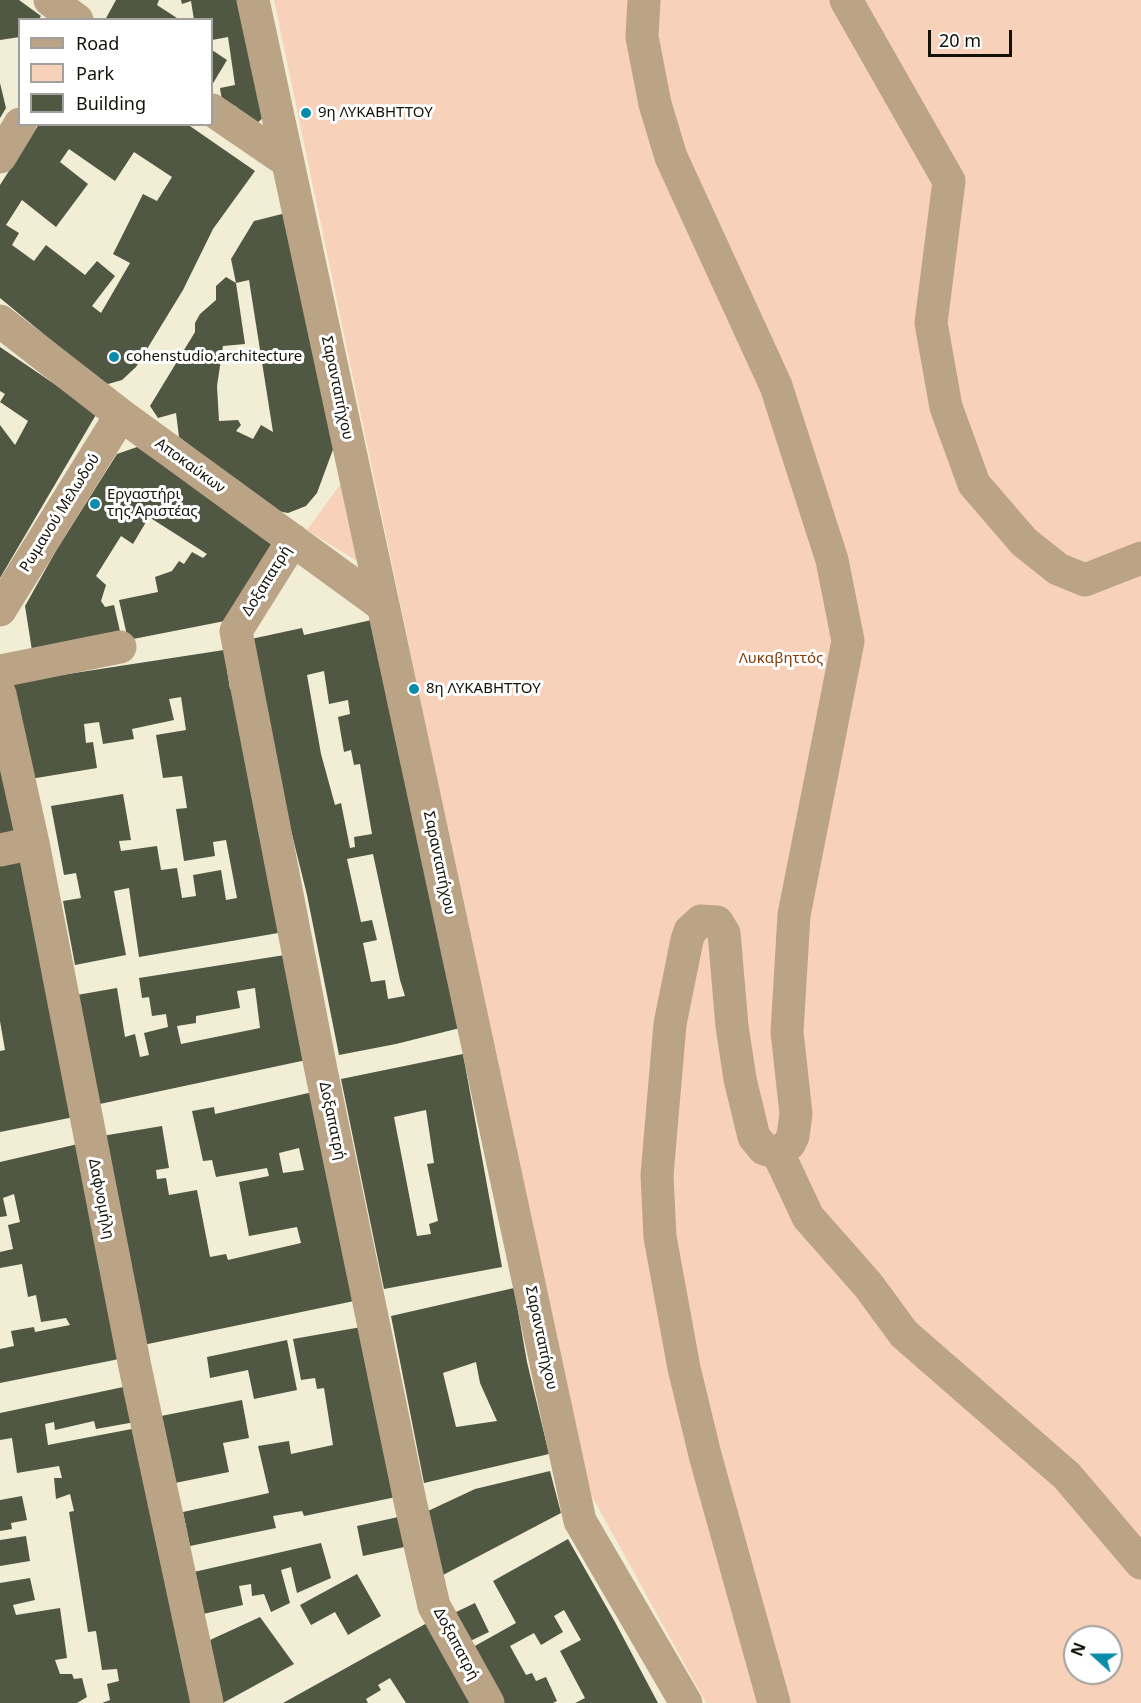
<!DOCTYPE html>
<meta charset="utf-8">
<style>
body{margin:0}
#map{position:relative;width:1141px;height:1703px;overflow:hidden;background:#f2eed5;font-family:"Noto Sans",sans-serif}
canvas{display:block}
.legend{position:absolute;left:18px;top:18px;width:195px;height:108px;box-sizing:border-box;background:#fff;border:2px solid #a1a09d;margin:0;padding:8px 10px;list-style:none;font-size:18px;color:#131209}
.legend li{display:flex;align-items:center;gap:12px;height:30px}
.legend b{width:30px;border:2px solid #a1a09d}
.north{position:absolute;left:1063px;top:1625px;width:60px;height:60px;box-sizing:border-box;background:#fff;border:2px solid #a1a09d;border-radius:50%;rotate:291deg;font-size:16px;font-weight:700;line-height:24px;text-align:center;color:#131209}
.north::after{content:'';display:block;margin:auto;width:21px;height:27px;background:#098bac;clip-path:polygon(50% 0,100% 100%,50% 72%,0 100%)}
.scale{position:absolute;left:928px;top:30px;width:84px;height:27px;box-sizing:border-box;border:3px solid #131209;border-top:0;padding-left:8px;font-size:18px;line-height:21px;white-space:nowrap;color:#131209;-webkit-text-stroke:4px #fff;paint-order:stroke}
</style>
<div id="map">
<canvas width="1141" height="1703"></canvas>
<ul class="legend">
<li><b style="height:8px;background:#bba486"></b>Road</li>
<li><b style="height:16px;background:#f8d1bb"></b>Park</li>
<li><b style="height:16px;background:#505743"></b>Building</li>
</ul>
<div class="north">N</div>
<div class="scale">20 m</div>
</div>
<script>
const g = document.querySelector('canvas').getContext('2d');
g.lineJoin = 'round';
function fillPath(path, color) { g.fillStyle = color; g.fill(path, 'evenodd'); }
const shape = rows => new Path2D(rows.map(r => 'M' + r).join(''));
function trace(path, color, width, dash) { g.strokeStyle = color; g.lineWidth = width; g.lineCap = dash ? 'butt' : 'round'; g.setLineDash(dash || []); g.stroke(path); }
function label(font, color, halo, rows, align = 'center') {
  g.font = font + ' "Noto Sans",sans-serif'; g.lineWidth = 6; g.setLineDash([]); g.textBaseline = 'middle'; g.strokeStyle = halo; g.fillStyle = color; for (const [text, x, y, turn = 0] of rows) {
    g.save(); g.translate(x, y); g.rotate((+turn || 0) * Math.PI / 180); g.textAlign = isNaN(turn) ? turn : align; if (halo) g.strokeText(text, 0, 0); g.fillText(text, 0, 0); g.restore();
  }
}
fillPath(shape([
 [274,0,1141,0,1141,1703,706,1703,584,1482],
 [1075,1637,1111,1637,1111,1673,1075,1673],
 [345,478,363,565,307,530]
]), '#f8d1bb');
fillPath(shape([
 [0,0,19,0,41,16,38,20,20,20,20,37,0,40],
 [116,0,159,0,157,5,180,20,105,20],
 [181,0,239,0,265,116,254,126,242,122,236,106,223,107,220,88,235,85,228,37,212,40,212,20,194,20,191,1,182,4],
 [212,50,227,60,212,85],
 [0,83,6,108,0,118],
 [39,124,187,124,255,171,213,229,183,290,136,367,122,380,108,384,98,379,0,298,0,185],
 [69,149,115,181,134,152,172,177,157,201,143,194,113,254,130,263,101,313,92,306,115,276,97,261,85,275,46,245,34,261,12,245,19,233,6,225,22,200,56,227,88,184,60,162],
 [286,213,335,444,317,493,306,506,288,513,272,510,179,437,176,413,158,418,150,406,195,332,195,323,200,314,216,300,216,286,226,277,236,283,245,344,223,346,217,386,219,421,238,420,241,425,236,431,253,439,261,425,273,432,249,280,236,283,231,259,254,221],
 [0,347,97,413,0,578,0,425,15,445,28,421,0,402,5,394,0,391],
 [137,447,280,546,230,620,128,640,119,600,158,592,155,577,172,571,179,561,184,564,192,552,203,558,207,554,149,517,133,544,121,536,96,576,106,585,101,601,105,607,114,605,122,640,33,657,25,606,57,549,117,454],
 [376,619,460,1028,396,1044,339,1055,307,895,274,762,251,639,302,628,304,635],
 [324,671,329,704,348,700,350,714,338,717,344,752,351,750,354,765,360,764,372,834,354,837,355,847,350,848,341,803,335,805,321,754,307,675],
 [373,854,400,980,405,996,388,999,385,980,371,982,363,943,377,940,372,920,361,922,347,859],
 [224,650,230,689,239,688,284,932,139,957,129,888,114,891,126,955,75,965,63,901,81,898,76,873,64,875,51,806,123,794,131,840,119,841,121,851,157,846,161,870,177,868,182,898,196,896,193,875,221,870,226,900,237,898,226,840,213,842,215,856,184,861,176,809,187,808,182,776,163,778,156,735,186,730,181,697,169,699,174,720,132,729,134,739,103,744,99,722,84,724,86,743,93,742,97,768,24,780,9,683],
 [0,753,20,837,0,841],
 [25,857,74,1117,0,1132,0,1051,5,1050,0,1021,0,862],
 [291,954,311,1059,95,1105,77,995,117,988,125,1037,135,1034,140,1057,149,1055,144,1033,168,1027,166,1014,152,1016,149,997,142,998,139,978],
 [255,988,260,1028,181,1044,177,1026,196,1023,196,1016,240,1008,237,991],
 [463,1054,502,1267,384,1289,341,1079],
 [426,1110,434,1163,427,1164,438,1221,429,1224,431,1234,417,1236,394,1117],
 [313,1092,359,1300,143,1345,102,1136,162,1126,169,1168,156,1170,157,1179,166,1178,169,1195,197,1190,210,1257,226,1254,228,1260,301,1243,297,1227,249,1236,239,1182,269,1176,267,1168,216,1177,212,1160,203,1161,192,1111,214,1107,215,1114],
 [299,1148,304,1170,283,1173,279,1153],
 [78,1144,119,1359,0,1383,0,1349,14,1346,11,1331,34,1327,35,1332,70,1325,66,1318,41,1322,36,1295,28,1297,22,1264,0,1268,0,1252,13,1249,8,1225,20,1222,14,1194,3,1198,7,1216,0,1217,0,1162],
 [514,1288,527,1362,549,1454,424,1483,391,1316],
 [476,1362,480,1383,497,1421,456,1427,443,1373],
 [367,1326,401,1496,304,1516,302,1511,273,1516,276,1528,190,1546,183,1512,269,1493,258,1446,289,1441,291,1454,333,1445,324,1388,317,1389,315,1378,301,1380,293,1339],
 [287,1340,297,1390,254,1399,248,1370,210,1378,207,1357],
 [128,1386,135,1422,96,1429,94,1421,55,1430,54,1422,45,1424,48,1445,137,1428,195,1703,102,1703,110,1700,107,1684,119,1681,117,1669,102,1670,96,1631,88,1632,69,1512,74,1511,70,1494,56,1499,54,1478,62,1478,59,1466,17,1473,12,1438,0,1440,0,1413],
 [242,1400,249,1438,223,1443,229,1472,175,1483,161,1416],
 [550,1471,561,1513,443,1575,428,1511,475,1489],
 [22,1496,27,1520,11,1523,12,1529,0,1531,0,1500],
 [403,1516,409,1546,363,1556,357,1526],
 [26,1536,30,1561,0,1566,0,1540],
 [568,1539,615,1622,658,1703,575,1703,585,1698,560,1651,581,1640,564,1610,554,1616,563,1632,541,1645,534,1633,510,1646,526,1675,532,1673,536,1681,546,1677,557,1701,553,1703,504,1703,473,1647,516,1623,493,1581],
 [321,1543,331,1578,297,1593,291,1567,281,1570,290,1603,271,1612,264,1594,252,1596,251,1584,239,1586,243,1605,203,1614,194,1572],
 [357,1574,381,1616,348,1635,335,1612,311,1625,300,1605],
 [30,1578,35,1600,13,1605,16,1615,60,1608,67,1658,55,1660,60,1674,72,1674,74,1679,82,1678,87,1697,77,1703,0,1703,0,1583],
 [475,1603,489,1632,468,1642,454,1613],
 [260,1617,294,1664,223,1703,210,1640],
 [427,1623,471,1703,406,1703,390,1678,378,1685,381,1690,366,1699,368,1703,283,1703]
]), '#505743');
trace(shape([
 [50,0,77,20],
 [253,0,580,1521,686,1703],
 [644,0,642,37,655,104,671,157,776,386,832,560,848,641,794,915,787,1032,796,1114,793,1136,789,1144,778,1153,764,1149,754,1137,740,1079,732,1026,724,933,717,922,701,921,690,931,687,940,670,1024,657,1175,660,1237,684,1368,705,1455,774,1703],
 [846,0,949,181,931,323,946,407,974,484,1024,542,1058,569,1085,580,1141,558],
 [212,110,288,162],
 [0,157,20,124],
 [0,321,121,415,383,606],
 [293,540,236,631,321,1070,410,1501,434,1606,488,1703],
 [0,610,121,415],
 [0,671,120,647],
 [0,694,33,843,135,1367,207,1703],
 [0,850,33,843],
 [778,1153,808,1217,868,1285,904,1334,1067,1476,1141,1563]
]), '#bba486', 33);
for (const [x, y, r, color] of [
 [306,113,6,"#098bac"],
 [114,357,6,"#098bac"],
 [95,504,6,"#098bac"],
 [414,689,6,"#098bac"]
]) { const dot = new Path2D(); dot.arc(x, y, r, 0, 2 * Math.PI); g.fillStyle = color; g.fill(dot); trace(dot, '#fff', 2); }
label('15px', '#131209', '#fff', [
 ["9η ΛΥΚΑΒΗΤΤΟΥ",318,113],
 ["cohenstudio.architecture",126,357],
 ["Εργαστήρι",107,495],
 ["της Αριστέας",107,512],
 ["8η ΛΥΚΑΒΗΤΤΟΥ",426,689]
], 'left');
label('15px', '#131209', '#fff', [
 ["Σαρανταπήχου",337,388,78],
 ["Αποκαύκων",190,466,36],
 ["Ρωμανού Μελωδού",60,513,-58],
 ["Δοξαπατρή",267,581,-58],
 ["Σαρανταπήχου",439,863,78],
 ["Δοξαπατρή",332,1121,78],
 ["Δαφνομήλη",101,1199,79],
 ["Σαρανταπήχου",541,1338,78],
 ["Δοξαπατρή",456,1644,62]
]);
label('15px', '#813c09', '#fff', [
 ["Λυκαβηττός",781,659]
]);
</script>
